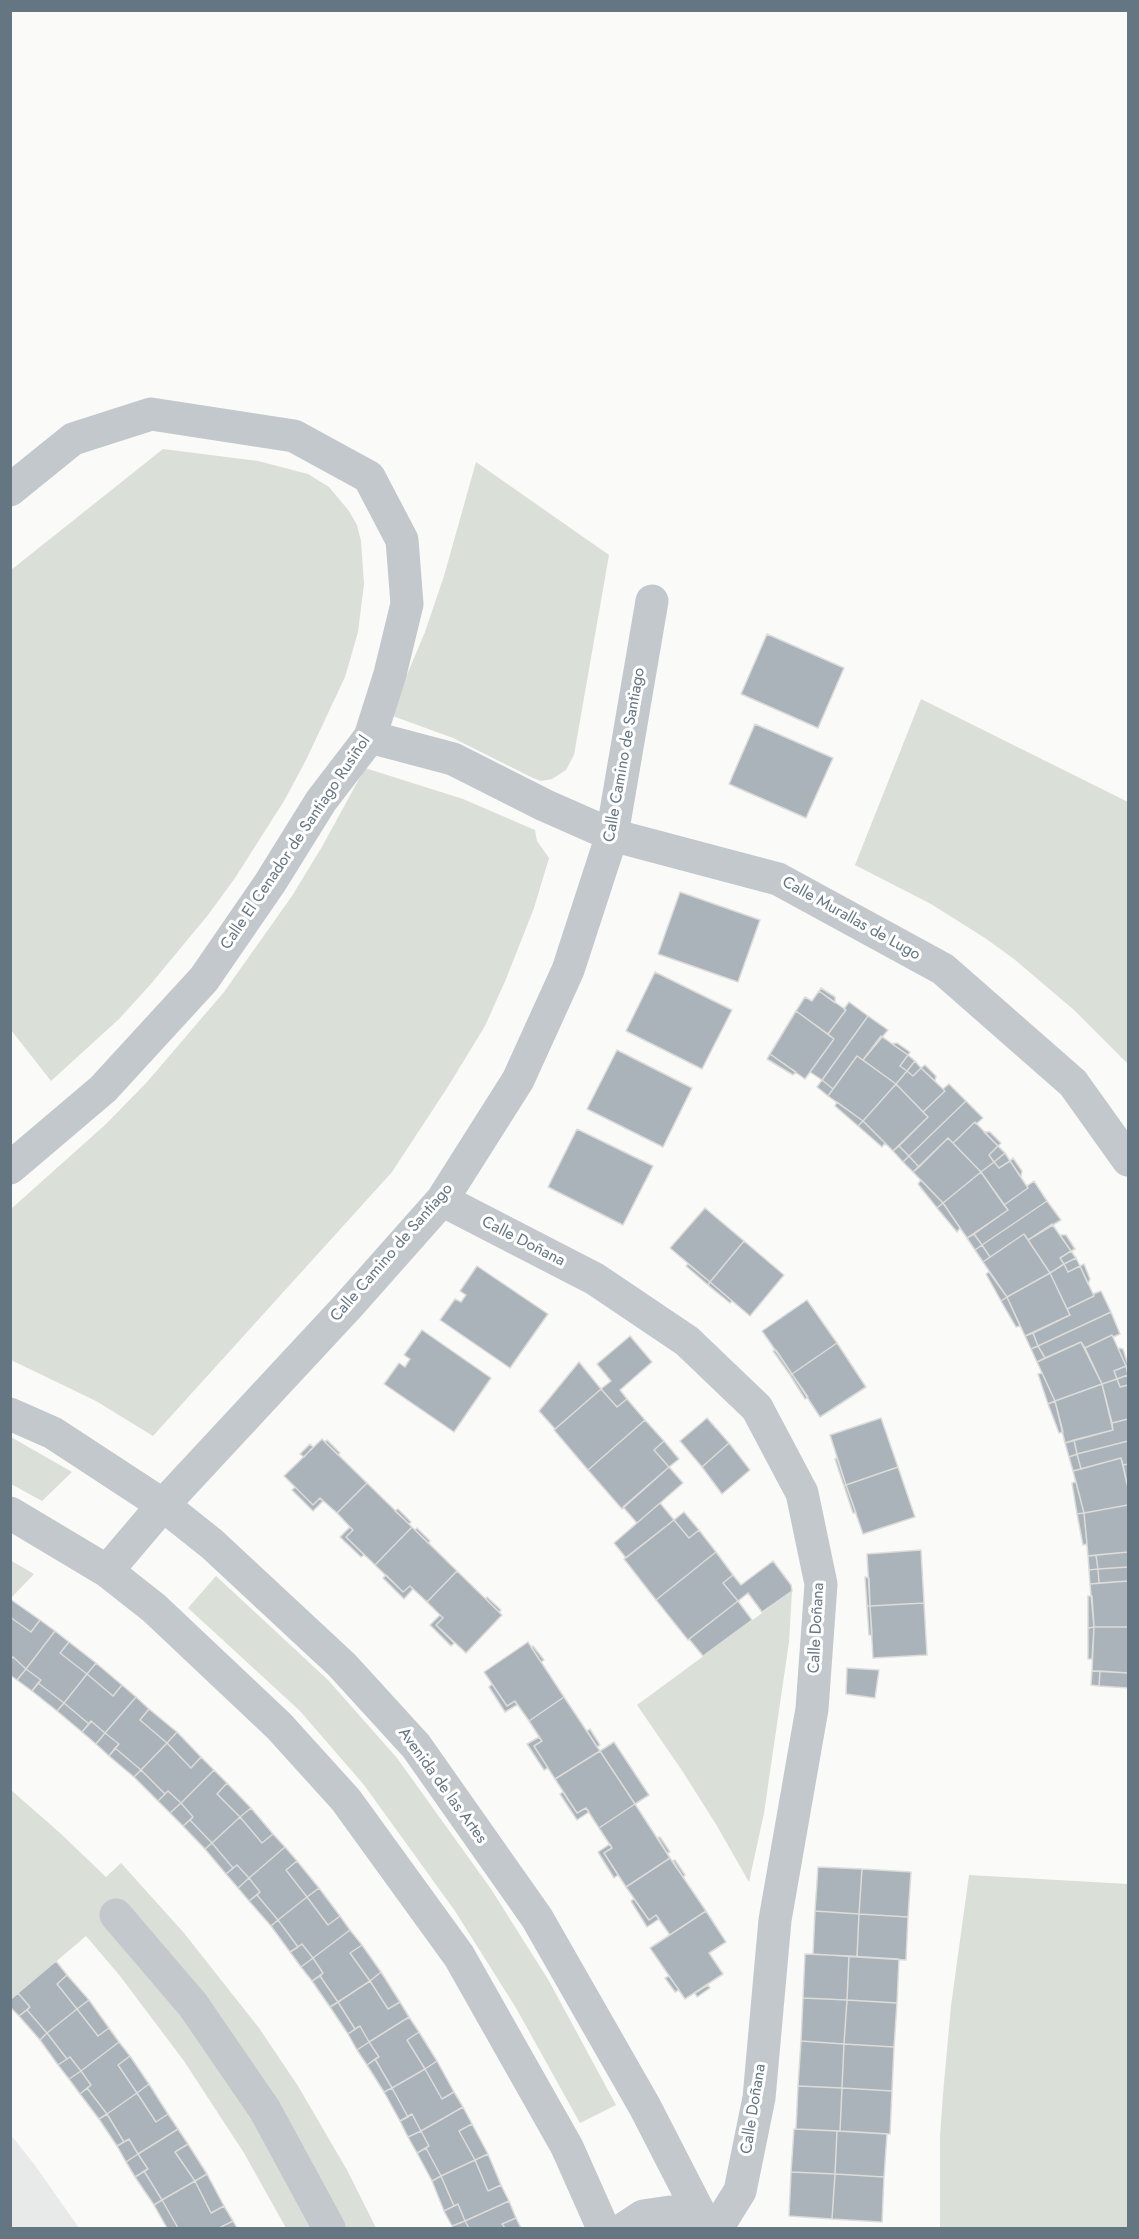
<!DOCTYPE html>
<meta charset="utf-8">
<style>
body{margin:0}
#map{position:relative;width:1139px;height:2239px;overflow:hidden;background:#fafaf8;font-family:Jost,sans-serif}
canvas{display:block}
.frame{position:absolute;inset:0;border:12px solid #657683;pointer-events:none}
</style>
<div id="map">
<canvas width="1139" height="2239"></canvas>
<div class="frame"></div>
</div>
<script>
const g = document.querySelector('canvas').getContext('2d');
g.lineJoin = 'round';
function fillPath(path, color) { g.fillStyle = color; g.fill(path, 'evenodd'); }
const shape = rows => new Path2D(rows.map(r => 'M' + r).join(''));
function trace(path, color, width, dash) { g.strokeStyle = color; g.lineWidth = width; g.lineCap = dash ? 'butt' : 'round'; g.setLineDash(dash || []); g.stroke(path); }
function label(font, color, halo, rows, align = 'center') {
  g.font = font + ' Jost,sans-serif'; g.lineWidth = 6; g.setLineDash([]); g.textBaseline = 'middle'; g.strokeStyle = halo; g.fillStyle = color; for (const [text, x, y, turn = 0] of rows) {
    g.save(); g.translate(x, y); g.rotate((+turn || 0) * Math.PI / 180); g.textAlign = isNaN(turn) ? turn : align; if (halo) g.strokeText(text, 0, 0); g.fillText(text, 0, 0); g.restore();
  }
}
fillPath(shape([
 [11,2135,34,2164,79,2228,11,2228]
]), '#e8e9e9');
fillPath(shape([
 [163,449,258,461,308,474,329,487,349,511,357,525,361,541,364,584,358,632,345,677,306,760,284,801,235,878,208,915,150,985,119,1019,51,1081,11,1030,11,570],
 [476,462,609,555,574,755,566,770,552,779,541,781,533,778,453,738,390,715,425,632,444,576],
 [921,699,1128,802,1128,1064,1074,1010,1014,959,985,938,931,904,855,865],
 [365,768,463,799,535,830,537,841,549,858,534,908,506,979,485,1026,449,1085,392,1172,153,1436,96,1401,11,1360,11,1209,106,1124,147,1082,224,992,292,896,323,845],
 [11,1437,72,1472,42,1501,11,1484],
 [10,1560,34,1574,11,1598,10,1598],
 [216,1576,328,1680,397,1758,491,1889,549,1981,616,2105,580,2123,516,2008,455,1911,364,1785,300,1711,188,1608],
 [792,1591,789,1642,764,1813,749,1882,717,1826,683,1772,637,1705],
 [11,1790,60,1833,106,1877,121,1863,184,1933,259,2028,298,2086,347,2170,376,2228,286,2228,244,2153,184,2061,120,1976,86,1936,11,2000],
 [969,1875,1128,1884,1128,2228,940,2228,940,2137,943,2094,951,2006]
]), '#dadfd7');
const building = shape([
 [767,634,844,668,818,728,741,694,767,634],
 [755,724,833,758,806,818,729,784,755,724],
 [680,892,760,920,738,982,658,954,680,892],
 [655,972,732,1010,702,1069,626,1031,655,972],
 [821,988,835,997,835,1003,819,991,821,988],
 [819,991,846,1010,828,1034,796,1011,805,997,812,1001,819,991],
 [849,1002,868,1016,822,1080,810,1072,834,1039,828,1034,846,1010,844,1009,849,1002],
 [796,1011,834,1039,805,1079,770,1054,796,1011],
 [868,1016,888,1030,863,1060,857,1056,833,1089,822,1080,868,1016],
 [881,1036,908,1055,900,1066,907,1071,896,1084,863,1060,881,1036],
 [897,1043,910,1052,908,1055,892,1044,897,1043],
 [617,1050,692,1088,663,1147,587,1109,617,1050],
 [770,1054,796,1072,793,1075,767,1059,770,1054],
 [908,1055,915,1061,907,1071,900,1066,908,1055],
 [857,1056,896,1084,863,1121,828,1096,857,1056],
 [915,1061,921,1068,913,1076,907,1071,915,1061],
 [925,1065,936,1076,935,1081,921,1068,925,1065],
 [921,1068,945,1091,923,1112,896,1084,907,1071,913,1076,921,1068],
 [822,1080,833,1089,828,1096,817,1087,822,1080],
 [896,1084,928,1117,893,1151,863,1121,896,1084],
 [949,1084,966,1101,909,1156,899,1146,928,1117,923,1112,945,1091,943,1089,949,1084],
 [966,1101,983,1118,976,1124,975,1122,953,1143,948,1138,919,1167,909,1156,966,1101],
 [837,1102,863,1121,858,1126,835,1106,837,1102],
 [863,1121,885,1143,882,1147,858,1126,863,1121],
 [975,1122,998,1146,989,1155,994,1162,981,1172,953,1143,975,1122],
 [577,1129,653,1166,623,1225,548,1187,577,1129],
 [984,1132,990,1132,1001,1143,998,1146,984,1132],
 [948,1138,981,1172,943,1203,913,1172,948,1138],
 [899,1146,909,1156,903,1162,893,1151,899,1146],
 [998,1146,1005,1153,994,1162,989,1155,998,1146],
 [1005,1153,1010,1161,999,1168,994,1162,1005,1153],
 [909,1156,919,1167,913,1172,903,1162,909,1156],
 [1013,1158,1022,1171,1021,1177,1010,1161,1013,1158],
 [1010,1161,1028,1188,1004,1205,981,1172,994,1162,999,1168,1010,1161],
 [981,1172,1008,1210,967,1238,943,1203,981,1172],
 [921,1180,943,1203,937,1208,918,1184,921,1180],
 [1034,1181,1047,1201,982,1245,974,1234,1008,1210,1004,1205,1028,1188,1027,1186,1034,1181],
 [1047,1201,1061,1220,1028,1240,1024,1234,990,1257,982,1245,1047,1201],
 [943,1203,960,1228,957,1232,937,1208,943,1203],
 [705,1208,744,1241,710,1282,670,1248,705,1208],
 [1052,1224,1071,1251,1060,1258,1064,1264,1050,1273,1028,1240,1052,1224],
 [974,1234,982,1245,975,1250,967,1238,974,1234],
 [1024,1234,1050,1273,1007,1297,983,1262,1024,1234],
 [1060,1235,1066,1235,1075,1249,1071,1251,1060,1235],
 [744,1241,784,1275,750,1316,710,1282,744,1241],
 [982,1245,990,1257,983,1262,975,1250,982,1245],
 [1071,1251,1076,1258,1064,1264,1060,1258,1071,1251],
 [1076,1258,1080,1266,1068,1272,1064,1264,1076,1258],
 [688,1264,710,1282,708,1285,686,1266,688,1264],
 [1064,1264,1068,1272,1080,1266,1094,1296,1067,1309,1050,1273,1064,1264],
 [1084,1264,1090,1279,1088,1284,1080,1266,1084,1264],
 [477,1266,548,1314,510,1368,440,1320,455,1299,461,1302,466,1295,460,1291,477,1266],
 [989,1272,1007,1297,1001,1301,986,1274,989,1272],
 [1050,1273,1070,1315,1025,1336,1007,1297,1050,1273],
 [710,1282,732,1301,730,1303,708,1285,710,1282],
 [1101,1291,1111,1312,1038,1346,1033,1333,1070,1315,1067,1309,1094,1296,1093,1294,1101,1291],
 [1007,1297,1020,1326,1016,1327,1001,1301,1007,1297],
 [807,1300,837,1343,792,1374,762,1331,807,1300],
 [1111,1312,1120,1334,1113,1337,1112,1335,1085,1348,1081,1342,1045,1358,1038,1346,1111,1312],
 [422,1330,491,1378,454,1432,384,1384,399,1363,405,1367,410,1359,404,1355,422,1330],
 [1033,1333,1038,1346,1031,1349,1025,1336,1033,1333],
 [1112,1335,1126,1366,1114,1371,1117,1379,1102,1384,1085,1348,1112,1335],
 [630,1336,652,1362,620,1390,627,1399,617,1407,601,1389,611,1381,597,1364,630,1336],
 [1081,1342,1102,1384,1055,1401,1037,1362,1081,1342],
 [837,1343,866,1387,820,1417,792,1374,837,1343],
 [1038,1346,1045,1358,1037,1362,1031,1349,1038,1346],
 [1118,1348,1123,1349,1128,1365,1126,1366,1118,1348],
 [776,1350,792,1374,790,1375,773,1351,776,1350],
 [579,1362,601,1389,555,1429,539,1411,579,1362],
 [1126,1366,1128,1375,1117,1379,1114,1371,1126,1366],
 [1042,1373,1055,1401,1048,1404,1038,1374,1042,1373],
 [792,1374,808,1397,805,1399,790,1375,792,1374],
 [1128,1375,1128,1385,1120,1387,1117,1379,1128,1375],
 [1117,1379,1120,1387,1128,1385,1128,1419,1112,1423,1102,1384,1117,1379],
 [1102,1384,1113,1430,1065,1443,1055,1401,1102,1384],
 [601,1389,617,1407,627,1399,645,1420,588,1470,554,1430,601,1389],
 [1055,1401,1063,1432,1059,1433,1048,1404,1055,1401],
 [707,1418,729,1443,702,1467,680,1441,707,1418],
 [881,1418,898,1467,846,1485,830,1435,881,1418],
 [1128,1419,1128,1441,1077,1454,1074,1440,1113,1430,1112,1423,1128,1419],
 [645,1420,664,1441,654,1450,669,1467,622,1509,588,1470,645,1420],
 [322,1439,367,1483,337,1513,320,1498,313,1505,284,1476,322,1439],
 [327,1440,340,1453,338,1455,325,1442,327,1440],
 [1074,1440,1077,1454,1069,1457,1065,1443,1074,1440],
 [664,1441,679,1459,669,1467,654,1450,664,1441],
 [1128,1441,1128,1464,1123,1465,1121,1458,1081,1469,1077,1454,1128,1441],
 [729,1443,750,1470,722,1494,702,1467,729,1443],
 [310,1444,313,1447,304,1457,300,1454,310,1444],
 [1077,1454,1081,1469,1073,1471,1069,1457,1077,1454],
 [837,1458,846,1485,844,1486,835,1459,837,1458],
 [1121,1458,1128,1488,1128,1505,1084,1513,1073,1471,1121,1458],
 [1128,1464,1128,1488,1123,1465,1128,1464],
 [669,1467,683,1483,637,1523,623,1507,669,1467],
 [898,1467,915,1517,863,1534,846,1485,898,1467],
 [1076,1482,1084,1513,1077,1514,1072,1483,1076,1482],
 [367,1483,412,1527,375,1565,346,1537,353,1530,337,1513,367,1483],
 [846,1485,856,1513,853,1513,844,1486,846,1485],
 [295,1487,313,1505,320,1498,323,1501,313,1511,292,1490,295,1487],
 [660,1503,674,1520,626,1558,614,1543,660,1503],
 [1128,1505,1128,1552,1088,1556,1084,1513,1128,1505],
 [398,1509,411,1522,409,1524,395,1511,398,1509],
 [684,1512,699,1530,689,1538,674,1520,684,1512],
 [1084,1513,1087,1544,1083,1545,1077,1514,1084,1513],
 [674,1520,689,1538,699,1530,716,1552,656,1600,624,1559,674,1520],
 [350,1527,353,1530,346,1537,364,1555,361,1557,340,1537,350,1527],
 [412,1527,457,1571,427,1602,410,1586,403,1592,375,1565,412,1527],
 [417,1528,430,1541,428,1543,415,1530,417,1528],
 [921,1550,924,1603,870,1606,867,1554,921,1550],
 [716,1552,733,1575,723,1583,738,1601,688,1640,656,1600,716,1552],
 [1128,1552,1128,1567,1098,1569,1096,1555,1128,1552],
 [1096,1555,1098,1569,1089,1570,1088,1556,1096,1555],
 [773,1561,791,1585,792,1591,762,1612,748,1593,738,1601,723,1583,733,1575,741,1585,773,1561],
 [1128,1567,1128,1581,1099,1583,1098,1569,1128,1567],
 [1098,1569,1099,1583,1090,1584,1089,1570,1098,1569],
 [457,1571,502,1615,466,1653,436,1625,443,1618,427,1602,457,1571],
 [386,1575,403,1592,410,1586,413,1589,404,1599,383,1578,386,1575],
 [865,1577,869,1578,870,1606,867,1606,865,1577],
 [1128,1581,1128,1627,1094,1627,1090,1584,1128,1581],
 [1088,1596,1092,1596,1094,1627,1088,1628,1088,1596],
 [487,1597,501,1610,499,1612,486,1599,487,1597],
 [10,1599,40,1620,31,1632,10,1617,10,1599],
 [738,1601,752,1620,703,1656,689,1639,738,1601],
 [924,1603,927,1655,873,1658,870,1606,924,1603],
 [867,1606,870,1606,872,1635,869,1635,867,1606],
 [440,1615,443,1618,436,1625,454,1643,451,1646,430,1625,440,1615],
 [10,1617,31,1632,40,1620,55,1631,26,1669,13,1657,10,1660,10,1617],
 [1094,1627,1092,1659,1088,1659,1088,1628,1094,1627],
 [1094,1627,1128,1627,1128,1673,1092,1671,1094,1627],
 [55,1631,69,1642,60,1653,87,1674,64,1703,38,1683,41,1680,26,1669,55,1631],
 [69,1642,96,1663,87,1674,60,1653,69,1642],
 [528,1642,564,1697,529,1721,515,1701,507,1706,484,1672,528,1642],
 [533,1646,544,1660,541,1662,531,1647,533,1646],
 [13,1657,26,1669,17,1680,10,1675,10,1660,13,1657],
 [96,1663,122,1685,113,1696,87,1674,96,1663],
 [847,1668,879,1670,875,1698,846,1694,847,1668],
 [26,1669,41,1680,32,1691,17,1680,26,1669],
 [1092,1671,1100,1671,1099,1686,1091,1685,1092,1671],
 [1100,1671,1128,1673,1128,1688,1099,1686,1100,1671],
 [87,1674,113,1696,122,1685,136,1697,105,1733,91,1721,89,1724,64,1703,87,1674],
 [38,1683,64,1703,57,1711,32,1691,38,1683],
 [492,1684,507,1706,515,1701,517,1705,505,1712,489,1687,492,1684],
 [136,1697,149,1709,140,1720,167,1743,141,1770,115,1748,119,1744,105,1733,136,1697],
 [564,1697,600,1751,555,1779,534,1746,542,1741,529,1721,564,1697],
 [64,1703,89,1724,82,1732,57,1711,64,1703],
 [149,1709,177,1732,167,1743,140,1720,149,1709],
 [91,1721,105,1733,96,1744,82,1732,91,1721],
 [590,1729,600,1745,597,1747,587,1731,590,1729],
 [177,1732,201,1757,191,1768,167,1743,177,1732],
 [105,1733,119,1744,109,1756,96,1744,105,1733],
 [539,1737,542,1741,534,1746,548,1768,544,1770,527,1744,539,1737],
 [614,1742,649,1795,635,1804,600,1751,614,1742],
 [167,1743,191,1768,201,1757,214,1770,181,1803,168,1791,165,1794,141,1770,167,1743],
 [115,1748,141,1770,134,1777,109,1756,115,1748],
 [600,1751,635,1804,599,1828,586,1808,577,1813,555,1779,600,1751],
 [141,1770,165,1794,158,1801,134,1777,141,1770],
 [214,1770,227,1783,217,1794,240,1817,212,1843,190,1820,193,1817,181,1803,214,1770],
 [227,1783,251,1808,240,1817,217,1794,227,1783],
 [168,1791,181,1803,170,1813,158,1801,168,1791],
 [563,1792,577,1813,586,1808,589,1812,577,1820,560,1794,563,1792],
 [181,1803,193,1817,183,1826,170,1813,181,1803],
 [635,1804,670,1858,626,1887,604,1853,612,1848,599,1828,635,1804],
 [251,1808,273,1834,262,1843,240,1817,251,1808],
 [240,1817,262,1843,273,1834,285,1847,249,1878,237,1865,233,1868,212,1843,240,1817],
 [190,1820,212,1843,205,1849,183,1826,190,1820],
 [660,1837,670,1852,667,1853,658,1838,660,1837],
 [212,1843,233,1868,226,1874,205,1849,212,1843],
 [610,1844,612,1848,604,1853,618,1875,614,1878,598,1852,610,1844],
 [285,1847,297,1861,286,1870,307,1897,278,1920,257,1895,260,1892,249,1878,285,1847],
 [670,1858,706,1911,670,1935,656,1915,649,1920,626,1887,670,1858],
 [675,1860,685,1875,683,1877,673,1861,675,1860],
 [297,1861,319,1888,307,1897,286,1870,297,1861],
 [237,1865,249,1878,238,1888,226,1874,237,1865],
 [818,1867,862,1869,859,1914,815,1911,818,1867],
 [862,1869,911,1872,908,1917,859,1914,862,1869],
 [249,1878,260,1892,249,1901,238,1888,249,1878],
 [319,1888,340,1916,328,1925,307,1897,319,1888],
 [257,1895,278,1920,271,1926,249,1901,257,1895],
 [307,1897,328,1925,340,1916,350,1930,313,1958,302,1944,298,1947,278,1920,307,1897],
 [634,1899,649,1920,656,1915,659,1919,647,1927,631,1901,634,1899],
 [706,1911,726,1942,709,1953,723,1974,685,1999,650,1948,706,1911],
 [815,1911,859,1914,857,1957,813,1954,815,1911],
 [859,1914,908,1917,906,1960,857,1957,859,1914],
 [278,1920,298,1947,290,1952,271,1926,278,1920],
 [350,1930,362,1945,350,1953,370,1981,338,2002,320,1976,323,1973,313,1958,350,1930],
 [302,1944,313,1958,301,1967,290,1952,302,1944],
 [362,1945,381,1972,370,1981,350,1953,362,1945],
 [805,1954,849,1956,847,2000,803,1998,805,1954],
 [849,1956,899,1959,897,2003,847,2000,849,1956],
 [313,1958,323,1973,312,1981,301,1967,313,1958],
 [56,1961,67,1975,57,1984,77,2009,47,2033,27,2010,30,2007,18,1993,56,1961],
 [381,1972,400,2002,388,2009,370,1981,381,1972],
 [67,1975,89,2000,77,2009,57,1984,67,1975],
 [320,1976,338,2002,330,2007,312,1981,320,1976],
 [669,1976,679,1990,675,1992,665,1978,669,1976],
 [370,1981,388,2009,400,2002,409,2017,369,2042,360,2026,355,2029,338,2002,370,1981],
 [708,1985,710,1988,697,1997,695,1993,708,1985],
 [18,1993,30,2007,19,2016,10,2007,10,2000,18,1993],
 [803,1998,847,2000,844,2044,801,2041,803,1998],
 [89,2000,109,2028,98,2036,77,2009,89,2000],
 [847,2000,897,2003,894,2047,844,2044,847,2000],
 [338,2002,355,2029,348,2034,330,2007,338,2002],
 [77,2009,98,2036,109,2028,119,2042,81,2071,70,2057,67,2059,47,2033,77,2009],
 [27,2010,47,2033,40,2040,19,2016,27,2010],
 [409,2017,419,2032,407,2040,425,2069,392,2088,375,2059,379,2057,369,2042,409,2017],
 [360,2026,369,2042,357,2050,348,2034,360,2026],
 [419,2032,437,2061,425,2069,407,2040,419,2032],
 [47,2033,67,2059,58,2065,40,2040,47,2033],
 [801,2041,844,2044,842,2088,798,2086,801,2041],
 [119,2042,130,2056,118,2065,137,2093,107,2114,87,2088,91,2085,81,2071,119,2042],
 [369,2042,379,2057,367,2065,357,2050,369,2042],
 [844,2044,894,2047,892,2091,842,2088,844,2044],
 [130,2056,149,2084,137,2093,118,2065,130,2056],
 [70,2057,81,2071,69,2079,58,2065,70,2057],
 [375,2059,392,2088,384,2092,367,2065,375,2059],
 [437,2061,454,2092,442,2099,425,2069,437,2061],
 [425,2069,442,2099,454,2092,463,2107,421,2131,412,2114,408,2117,392,2088,425,2069],
 [81,2071,91,2085,80,2094,69,2079,81,2071],
 [149,2084,168,2114,156,2122,137,2093,149,2084],
 [798,2086,842,2088,840,2131,796,2129,798,2086],
 [87,2088,107,2114,99,2119,80,2094,87,2088],
 [392,2088,408,2117,400,2121,384,2092,392,2088],
 [842,2088,892,2091,890,2134,840,2131,842,2088],
 [137,2093,156,2122,168,2114,178,2129,138,2154,129,2139,124,2142,107,2114,137,2093],
 [463,2107,472,2124,459,2131,475,2160,441,2176,426,2148,429,2146,421,2131,463,2107],
 [107,2114,124,2142,117,2146,99,2119,107,2114],
 [412,2114,421,2131,408,2137,400,2121,412,2114],
 [472,2124,488,2154,475,2160,459,2131,472,2124],
 [178,2129,188,2144,175,2152,195,2181,162,2200,144,2171,148,2169,138,2154,178,2129],
 [794,2129,837,2131,835,2174,791,2172,794,2129],
 [421,2131,429,2146,417,2153,408,2137,421,2131],
 [837,2131,887,2134,884,2177,835,2174,837,2131],
 [129,2139,138,2154,126,2162,117,2146,129,2139],
 [188,2144,207,2174,195,2181,175,2152,188,2144],
 [426,2148,441,2176,432,2181,417,2153,426,2148],
 [138,2154,148,2169,135,2177,126,2162,138,2154],
 [488,2154,501,2185,488,2191,475,2160,488,2154],
 [475,2160,488,2191,501,2185,509,2201,465,2221,458,2204,454,2206,441,2176,475,2160],
 [144,2171,162,2200,154,2205,135,2177,144,2171],
 [791,2172,835,2174,832,2219,789,2216,791,2172],
 [207,2174,224,2206,211,2213,195,2181,207,2174],
 [835,2174,884,2177,882,2222,832,2219,835,2174],
 [441,2176,454,2206,444,2211,432,2181,441,2176],
 [195,2181,211,2213,224,2206,233,2221,219,2228,178,2228,162,2200,195,2181],
 [162,2200,178,2228,167,2228,154,2205,162,2200],
 [509,2201,516,2218,502,2224,505,2228,469,2228,465,2221,509,2201],
 [458,2204,465,2221,452,2226,444,2211,458,2204],
 [516,2218,521,2228,505,2228,502,2224,516,2218],
 [233,2221,237,2228,219,2228,233,2221],
 [465,2221,469,2228,453,2228,452,2226,465,2221]
]);
fillPath(building, '#aab3b9');
trace(building, '#dcdcda', 1.5);
trace(shape([
 [10,490,73,439,151,414,294,436,369,477,402,540,407,604,390,674,370,737,321,801,270,883,204,979,103,1089,10,1168],
 [370,737,453,759,544,805,612,835,778,879,943,969,1073,1083,1128,1160],
 [442,1200,595,1279,687,1341,757,1408,802,1493,821,1584,812,1709,775,1920,759,2098,740,2191,717,2228],
 [10,1414,53,1433,163,1505,212,1544,342,1665,416,1746,537,1918,645,2107,701,2216],
 [10,1513,107,1571,154,1608,279,1726,346,1800,459,1956,567,2147,603,2228],
 [107,1571,163,1505,348,1306,442,1200,518,1080,568,970,612,835,652,601],
 [116,1915,193,2005,265,2110,329,2228],
 [625,2228,643,2216,670,2212,701,2216,712,2227]
]), '#c3c8cc', 33);
label('16px', '#657683', '#fff', [
 ["Calle Camino de Santiago",625,755,-80],
 ["Calle El Cenador de Santiago Rusiñol",296,843,-56],
 ["Calle Murallas de Lugo",851,919,29],
 ["Calle Doñana",523,1242,27],
 ["Calle Camino de Santiago",392,1253,-49],
 ["Calle Doñana",817,1628,-87],
 ["Avenida de las Artes",442,1786,54],
 ["Calle Doñana",754,2109,-81]
]);
</script>
